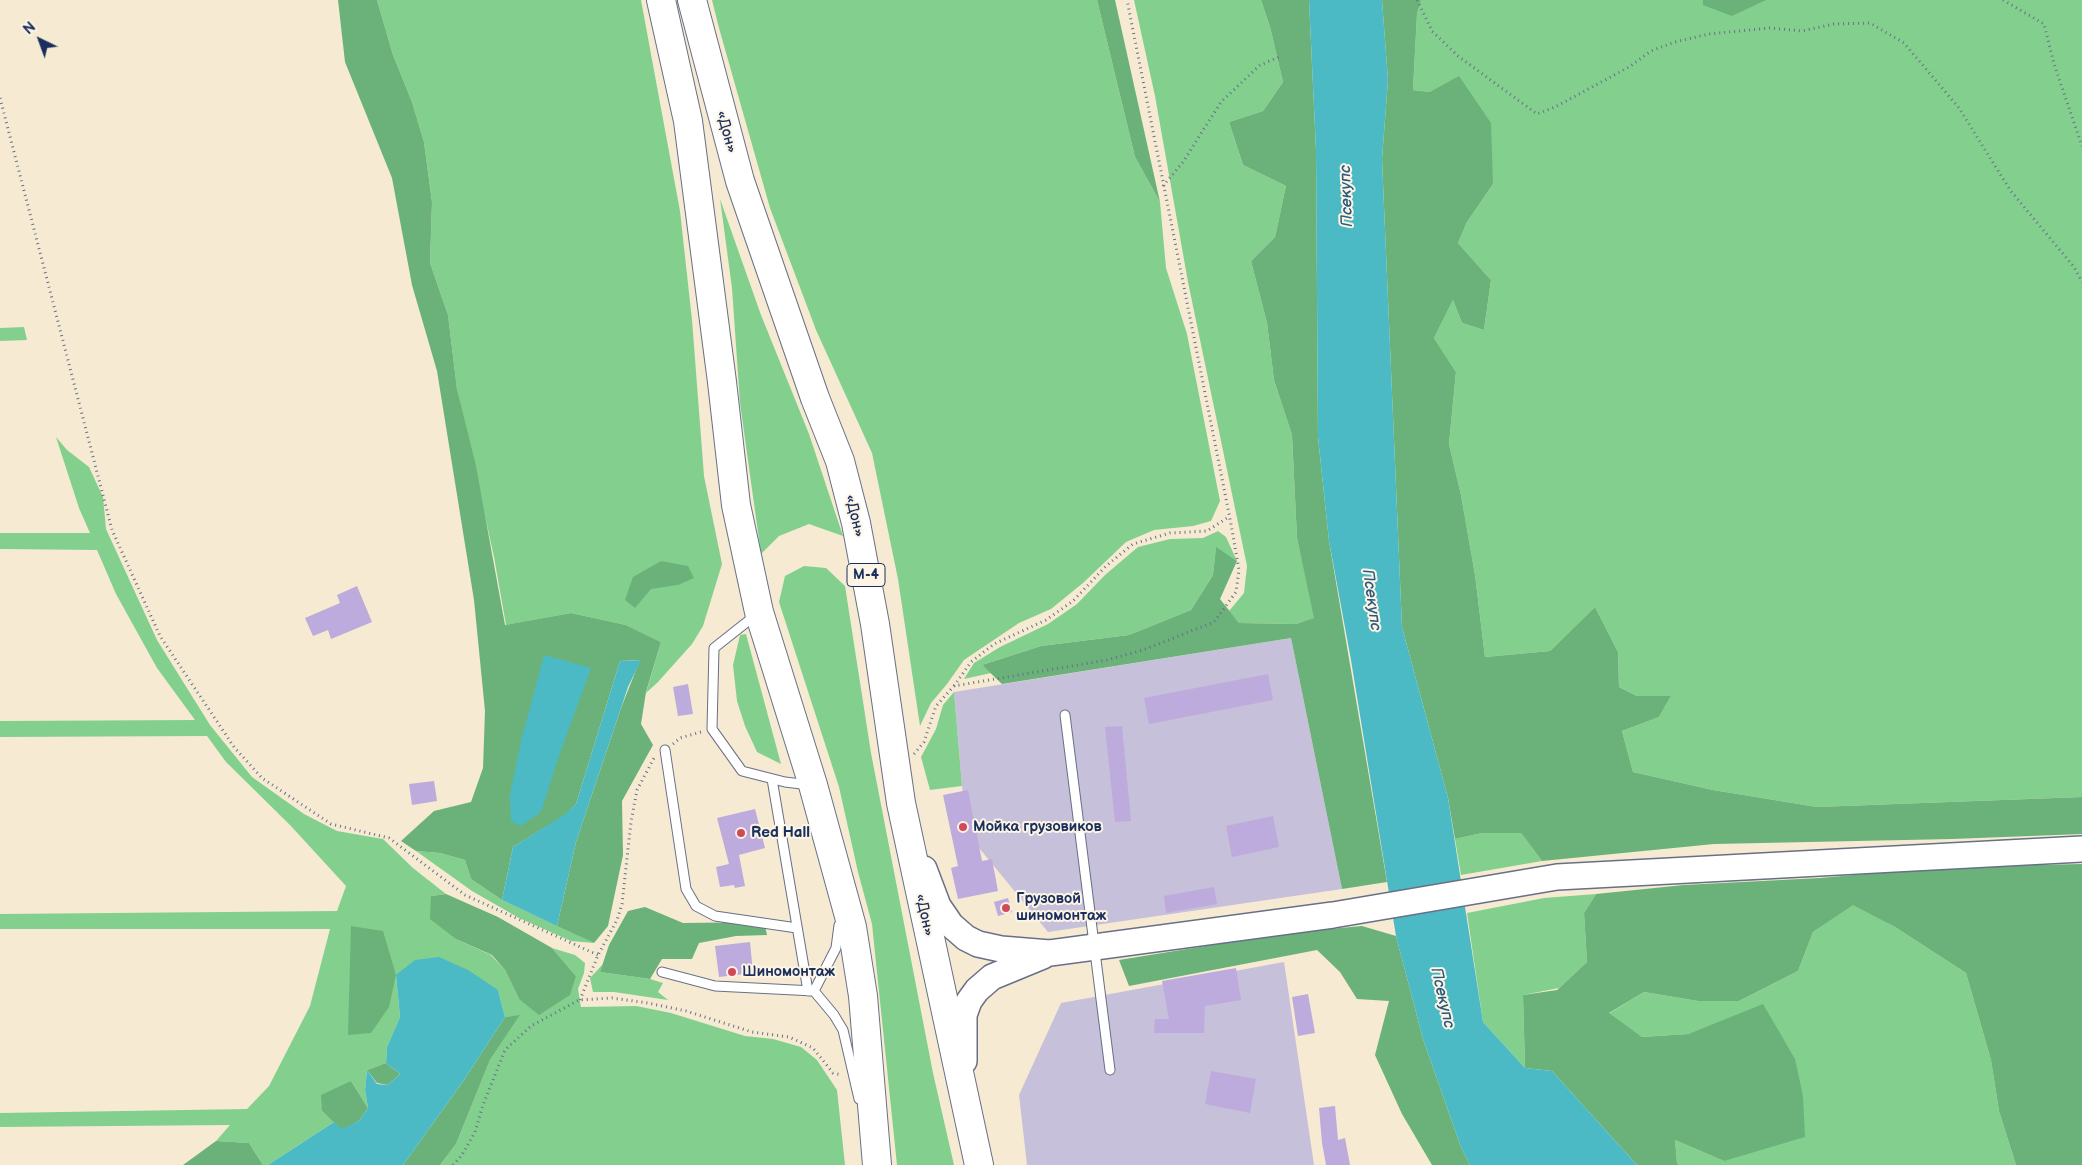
<!DOCTYPE html>
<meta charset="utf-8">
<style>
body{margin:0}
#map{position:relative;width:2082px;height:1165px;overflow:hidden;background:#f6ead2;font-family:"Balsamiq Sans",sans-serif}
canvas{display:block}
.north{position:absolute;left:15px;top:15px;width:50px;height:50px;-webkit-text-stroke:4px #fcf5e5;paint-order:stroke;rotate:318deg;font-size:14px;font-weight:700;line-height:20px;text-align:center;color:#1b2f5e}
.north::after{content:'';display:block;margin:auto;width:18px;height:22px;background:#1b2f5e;clip-path:polygon(50% 0,100% 100%,50% 72%,0 100%)}
</style>
<div id="map">
<canvas width="2082" height="1165"></canvas>
<div class="north">N</div>
</div>
<script>
const g = document.querySelector('canvas').getContext('2d');
g.lineJoin = 'round';
function fillPath(path, color) { g.fillStyle = color; g.fill(path, 'evenodd'); }
const shape = rows => new Path2D(rows.map(r => 'M' + r).join(''));
function trace(path, color, width, dash) { g.strokeStyle = color; g.lineWidth = width; g.lineCap = dash ? 'butt' : 'round'; g.setLineDash(dash || []); g.stroke(path); }
function label(font, color, halo, rows, align = 'center') {
  g.font = font + ' "Balsamiq Sans",sans-serif'; g.lineWidth = 4; g.setLineDash([]); g.textBaseline = 'middle'; g.strokeStyle = halo; g.fillStyle = color; for (const [text, x, y, turn = 0] of rows) {
    g.save(); g.translate(x, y); g.rotate((+turn || 0) * Math.PI / 180); g.textAlign = isNaN(turn) ? turn : align; if (halo) g.strokeText(text, 0, 0); g.fillText(text, 0, 0); g.restore();
  }
}
fillPath(shape([
 [1291,638,1342,889,1048,932,966,832,954,692],
 [1284,962,1314,1165,1027,1165,1019,1095,1061,1003]
]), '#c6c0da');
fillPath(shape([
 [377,0,641,0,680,211,692,320,704,476,722,564,703,626,692,644,658,682,646,693,661,642,626,625,571,613,506,625,494,557,457,389,448,315,430,263,432,202,424,142,412,102,393,55],
 [712,0,1097,0,1135,157,1160,202,1166,268,1187,334,1220,501,1211,521,1193,526,1154,530,1126,542,1083,583,1051,609,1019,623,964,660,947,684,931,703,920,726,898,579,872,453,816,330,770,208,719,28],
 [1134,0,1261,0,1270,27,1283,82,1263,111,1229,122,1243,165,1286,186,1275,237,1251,261,1267,323,1274,380,1292,435,1297,538,1315,618,1296,624,1239,623,1229,611,1244,593,1247,566,1188,282,1155,96],
 [1421,0,2082,0,2082,797,1817,807,1713,790,1633,772,1622,731,1659,717,1671,696,1637,696,1619,687,1618,652,1595,607,1550,651,1485,657,1475,575,1461,495,1449,444,1456,372,1434,338,1453,300,1462,323,1484,330,1491,280,1458,243,1467,222,1493,184,1430,92,1413,90,1417,14],
 [720,199,761,315,809,434,843,536,809,524,779,536,761,554,740,403,732,288],
 [24,327,27,340,0,341,0,328],
 [56,437,67,450,89,467,103,497,106,529,157,640,210,725,252,777,304,814,337,831,383,839,413,868,446,894,431,896,456,939,491,955,505,970,519,999,576,976,552,948,575,955,585,963,584,973,578,989,581,1007,636,1006,671,1013,745,1036,773,1039,801,1047,817,1060,837,1090,845,1165,440,1165,456,1144,490,1060,519,1016,505,1017,498,990,396,975,400,1017,387,1047,386,1063,367,1070,365,1090,368,1108,351,1081,322,1111,334,1122,268,1165,263,1165,249,1143,216,1141,230,1125,0,1127,0,1113,247,1109,269,1086,310,1006,330,929,0,929,0,914,337,911,346,886,290,825,226,762,207,736,0,737,0,721,195,720,157,668,116,594,97,550,0,549,0,533,90,533,79,508],
 [1218,531,1226,537,1237,561,1216,548,1213,575,1191,610,1129,635,1041,646,982,665,991,673,964,679,974,663,1000,647,1048,624,1077,604,1105,575,1138,547,1170,539,1203,538],
 [804,566,826,568,845,586,871,753,933,1073,954,1165,897,1165,872,924,858,872,839,787,779,602,785,576],
 [746,634,781,764,757,752,745,726,737,701,733,665,740,635],
 [954,692,962,786,930,790,921,757,936,729,943,705],
 [1482,833,1521,833,1542,861,1461,875,1455,839],
 [416,851,440,853,465,860,471,879,502,900,594,943,571,941,519,918,472,891],
 [1596,894,1584,913,1587,962,1559,988,1523,995,1525,1068,1483,1022,1467,913,1544,898],
 [1853,904,1895,927,1966,973,1991,1060,1999,1111,2016,1165,1679,1165,1677,1163,1675,1140,1724,1161,1763,1005,1688,1034,1642,1037,1608,1014,1644,992,1698,1001,1739,1001,1798,971,1813,932],
 [603,964,600,972,650,979,663,983,658,992,668,1000,614,992,593,992,590,978]
]), '#83d08e');
fillPath(shape([
 [338,0,377,0,393,55,412,102,424,142,432,202,430,263,448,315,457,389,476,466,505,625,571,613,626,625,661,642,646,692,641,724,653,745,622,801,623,855,608,926,594,943,557,926,576,842,621,708,640,660,620,661,576,804,565,815,513,847,502,900,471,879,465,860,440,853,416,851,401,841,434,811,471,802,483,768,485,711,474,600,437,371,412,285,392,178,345,62],
 [1097,0,1115,0,1160,202,1135,157],
 [1261,0,1309,0,1316,150,1318,437,1329,541,1387,882,1342,889,1291,638,1002,684,982,665,1041,646,1129,635,1191,610,1213,575,1216,547,1237,561,1220,599,1239,623,1296,624,1314,618,1297,538,1292,435,1274,380,1267,323,1251,261,1275,237,1286,186,1243,165,1229,122,1263,111,1283,82,1270,27],
 [1382,0,1421,0,1417,14,1413,90,1430,92,1459,76,1491,123,1493,184,1467,222,1458,243,1491,280,1484,330,1462,323,1453,300,1434,338,1456,372,1449,444,1461,495,1475,575,1485,657,1550,651,1595,607,1618,652,1619,687,1637,696,1671,696,1659,717,1622,731,1633,772,1713,790,1817,807,2082,797,2082,834,1952,839,1714,844,1542,861,1521,833,1482,833,1455,839,1448,798,1402,627,1382,159,1388,80],
 [1703,0,1766,0,1732,16,1703,5],
 [661,561,688,566,694,578,678,585,651,589,635,608,625,600,633,577],
 [2082,864,2082,1165,2016,1165,1999,1111,1991,1060,1966,973,1895,927,1853,905,1813,932,1798,971,1739,1001,1698,1001,1644,992,1609,1013,1642,1037,1688,1034,1763,1004,1795,1059,1803,1096,1805,1137,1724,1161,1675,1140,1677,1163,1679,1165,1637,1165,1552,1071,1525,1068,1523,995,1557,990,1587,962,1584,913,1596,894,1684,885,1820,878,1943,867],
 [446,894,498,917,552,948,576,976,570,995,539,1015,519,999,505,970,492,955,456,939,430,919,431,896],
 [645,907,683,923,764,922,767,935,736,936,699,943,692,959,662,959,650,979,600,972,609,945,628,911],
 [351,926,383,931,396,975,389,1007,371,1033,348,1035],
 [1362,926,1396,936,1423,1039,1461,1147,1470,1165,1432,1165,1402,1114,1375,1055,1389,1001,1357,999,1340,972,1317,950,1129,986,1119,960,1286,933],
 [520,1015,490,1060,456,1144,440,1165,403,1165,464,1080,505,1017],
 [386,1063,400,1074,388,1085,377,1083,367,1070],
 [351,1081,368,1108,359,1121,342,1130,322,1111,321,1095],
 [216,1141,249,1143,263,1165,183,1165]
]), '#6ab279');
fillPath(shape([
 [1309,0,1382,0,1388,80,1382,159,1402,627,1448,798,1483,1022,1525,1068,1552,1071,1637,1165,1470,1165,1461,1147,1423,1039,1396,936,1351,660,1329,541,1318,437,1316,150],
 [544,655,591,668,560,753,541,812,521,826,511,821,510,795,521,741],
 [641,660,628,687,576,842,557,926,502,900,513,847,564,815,576,804,620,661],
 [439,957,468,970,498,990,505,1017,464,1080,403,1165,268,1165,334,1122,342,1129,359,1121,368,1108,365,1090,367,1070,377,1084,388,1085,400,1074,386,1063,387,1047,400,1017,396,975,415,960]
]), '#4cbac4');
fillPath(shape([
 [357,586,372,622,331,639,328,630,313,636,305,618,340,603,337,595],
 [1268,674,1273,700,1149,724,1144,698],
 [688,684,693,714,678,716,673,687],
 [1122,726,1131,821,1115,822,1105,727],
 [434,781,437,801,412,805,409,784],
 [968,790,982,861,992,859,998,891,958,899,951,868,958,866,943,795],
 [755,809,765,848,739,855,745,886,735,888,734,885,720,887,716,867,729,864,717,818],
 [1273,816,1279,847,1232,857,1226,826],
 [1214,887,1217,904,1166,913,1164,896],
 [1008,898,1012,912,998,916,994,902],
 [750,942,753,973,719,977,715,946],
 [1236,968,1241,1000,1205,1006,1204,1033,1154,1033,1155,1019,1169,1019,1162,981],
 [1308,994,1315,1033,1298,1036,1292,997],
 [1211,1071,1256,1079,1250,1113,1205,1104],
 [1335,1106,1338,1140,1345,1138,1350,1165,1326,1165,1322,1143,1319,1108]
]), '#bcabdc');
const service = shape([
 [757,614,714,648,712,729,742,771,785,782,810,785],
 [1065,715,1110,1070],
 [665,750,686,889,696,906,715,916,797,928],
 [772,779,808,991],
 [662,972,715,986,814,991,834,1015,843,1030,859,1099],
 [814,991,836,948,839,925]
]);
const secondary = shape([
 [924,869,938,906,951,925,966,938,978,944,1001,949,1050,953,1333,915,1557,877,2082,849],
 [964,1061,964,1015,969,1001,977,990,992,977,1043,956]
]);
const trunk = shape([
 [661,0,688,121,722,382,736,505,759,612,813,785,852,927,863,996,877,1165],
 [692,0,740,181,815,398,840,461,856,523,875,624,901,803,979,1165]
]);
trace(service, '#687087', 11);
trace(secondary, '#687087', 28);
trace(trunk, '#687087', 30);
trace(shape([
 [1417,0,1432,31,1458,56,1537,114,1555,107,1629,67,1651,51,1675,42,1709,34,1769,28,1802,31,1834,24,1870,23,1904,43,1959,108,2010,190,2074,267,2082,282],
 [2003,0,2044,24,2054,64,2082,146],
 [0,98,112,530,160,636,234,747,262,778,331,824,389,838,465,895,598,955],
 [1163,186,1183,162,1221,102,1260,65,1282,56],
 [954,686,971,662,994,644,1046,620,1073,601,1106,566,1133,544,1170,533,1207,531,1230,516],
 [673,744,680,738,701,732],
 [914,754,924,742,936,706,954,686,1107,660,1143,650,1214,622,1236,592,1239,570,1231,524,1127,0],
 [580,1000,598,955,617,920,622,904,631,822,637,790,654,758],
 [453,1165,462,1155,475,1132,483,1105,505,1050,531,1026,579,1000,612,998,648,1003,686,1011,752,1032,789,1037,813,1048,833,1073,842,1075]
]), '#687087', 3, [1, 4]);
trace(service, '#fff', 9);
trace(secondary, '#fff', 25);
trace(trunk, '#fff', 28);
for (const [x, y, r, color] of [
 [963,827,5,"#d1495b"],
 [741,833,5,"#d1495b"],
 [1006,908,5,"#d1495b"],
 [732,972,5,"#d1495b"]
]) { const dot = new Path2D(); dot.arc(x, y, r, 0, 2 * Math.PI); g.fillStyle = color; g.fill(dot); trace(dot, '#fcf5e5', 2); }
for (const [x, y, w] of [
 [866,575,38]
]) { const box = new Path2D(); box.roundRect(x - w / 2, y - 11.5, w, 23, 4); g.fillStyle = '#fcf5e5'; g.fill(box); trace(box, '#1b2f5e', 1); }
label('bold 14px', '#1b2f5e', null, [
 ["М-4",866,575]
]);
label('15px', '#1b2f5e', '#fcf5e5', [
 ["«Дон»",726,132,75],
 ["«Дон»",854,516,77],
 ["«Дон»",924,915,78]
]);
label('bold 15px', '#1b2f5e', '#fcf5e5', [
 ["Мойка грузовиков",973,827],
 ["Red Hall",751,833],
 ["Грузовой",1016,899],
 ["шиномонтаж",1016,916],
 ["Шиномонтаж",742,972]
], 'left');
label('italic 16px', '#2a597d', '#fcf5e5', [
 ["Псекупс",1347,196,-92],
 ["Псекупс",1371,600,82],
 ["Псекупс",1442,998,77]
]);
</script>
